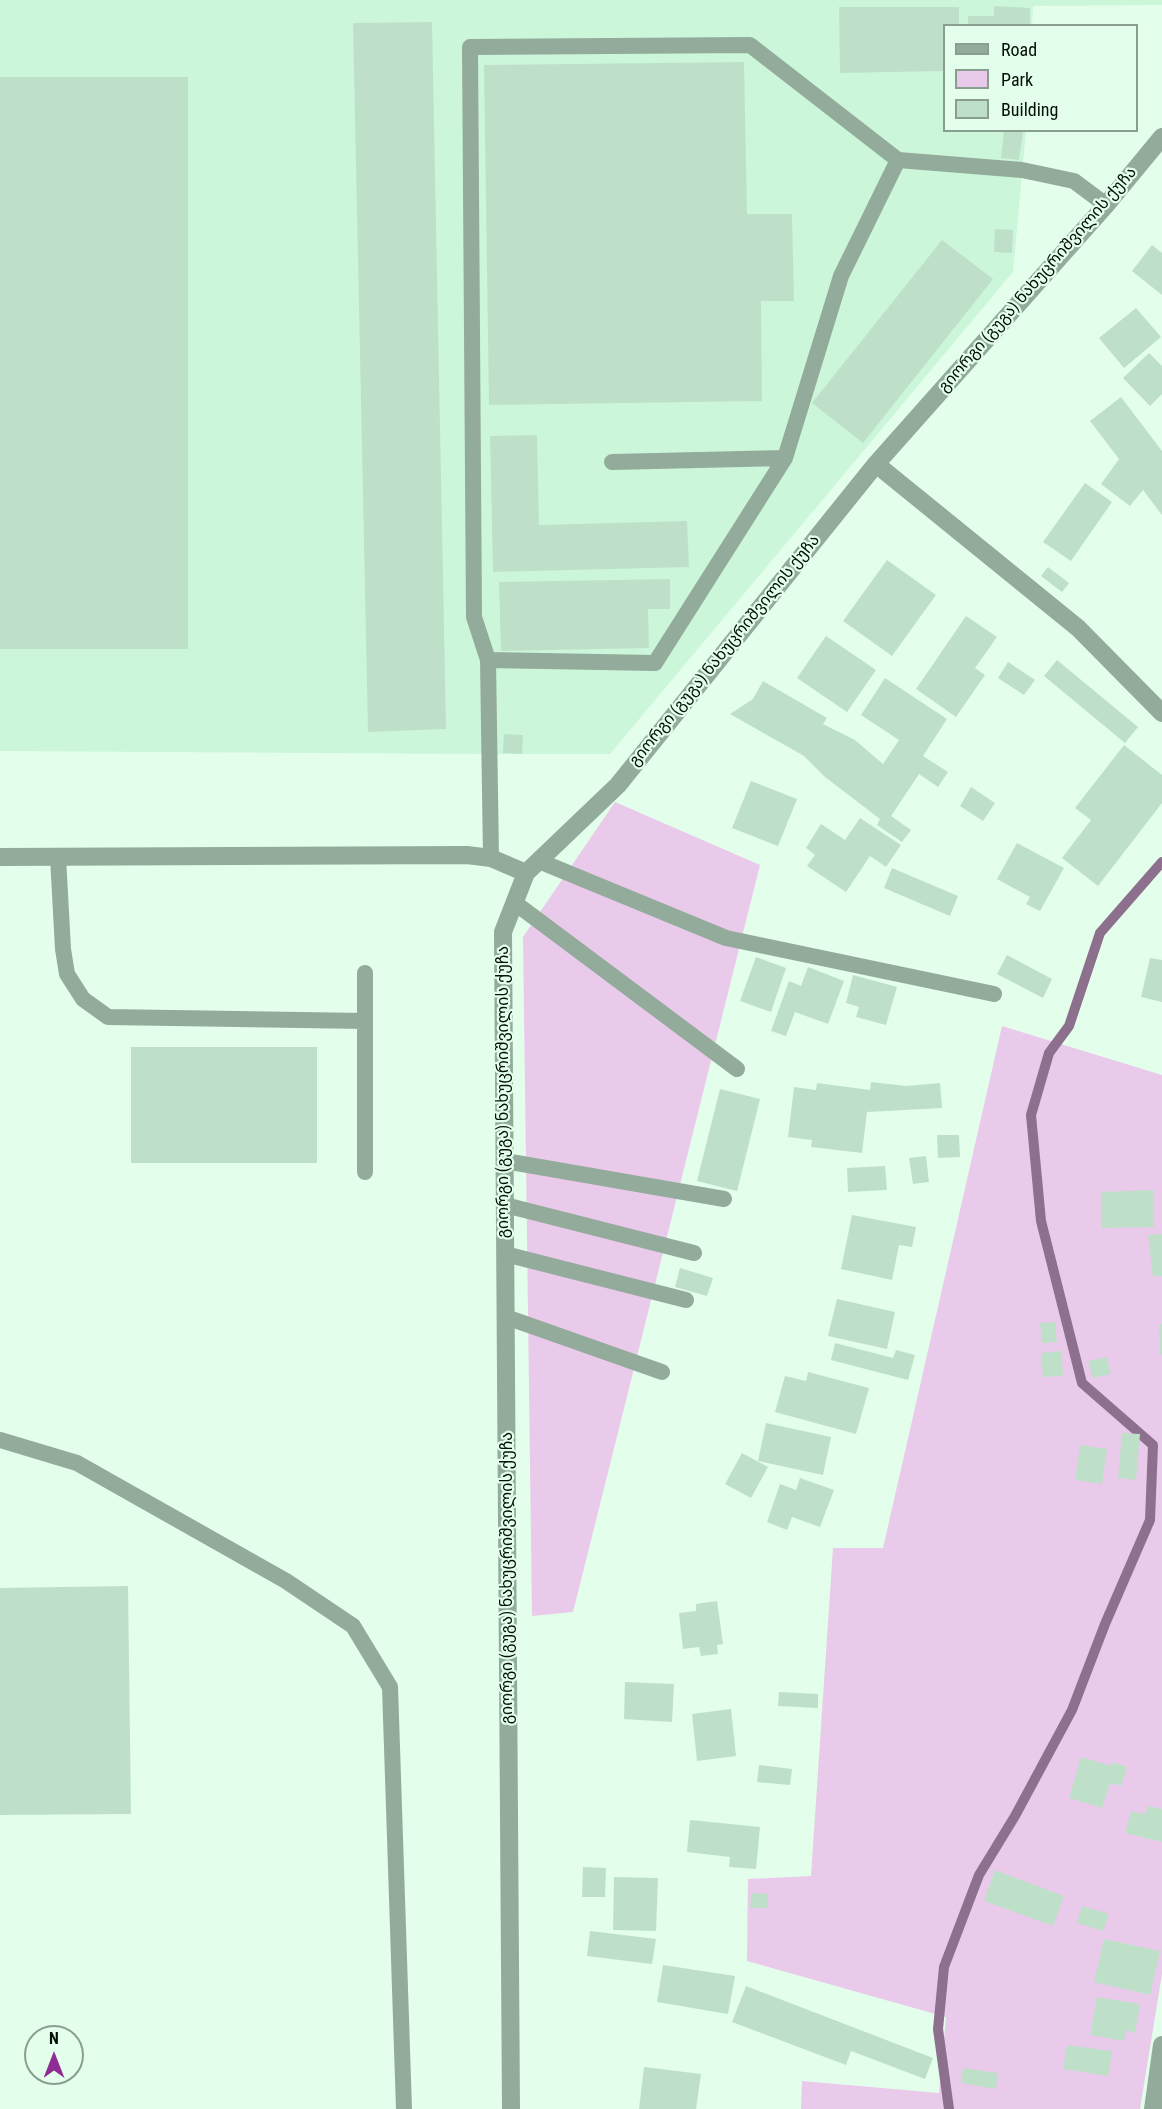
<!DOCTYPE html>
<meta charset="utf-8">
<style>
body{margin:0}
#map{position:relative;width:1162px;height:2109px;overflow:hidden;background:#e3feeb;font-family:"Roboto Condensed",sans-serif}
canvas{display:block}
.legend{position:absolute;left:943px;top:24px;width:195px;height:108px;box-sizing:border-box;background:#e3feeb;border:2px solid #8a9e90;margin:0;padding:8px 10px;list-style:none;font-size:18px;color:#040f08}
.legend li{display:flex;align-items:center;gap:12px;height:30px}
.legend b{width:30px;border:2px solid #8a9e90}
.north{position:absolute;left:24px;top:2025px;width:60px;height:60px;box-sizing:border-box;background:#e3feeb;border:2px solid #8a9e90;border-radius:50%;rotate:0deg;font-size:16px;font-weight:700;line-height:24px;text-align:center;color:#040f08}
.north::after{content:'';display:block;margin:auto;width:21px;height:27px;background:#8f2c93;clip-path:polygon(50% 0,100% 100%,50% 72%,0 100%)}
</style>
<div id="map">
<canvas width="1162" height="2109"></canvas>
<ul class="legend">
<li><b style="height:8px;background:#93ab9b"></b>Road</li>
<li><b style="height:16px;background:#eacaea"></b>Park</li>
<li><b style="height:16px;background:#bee0c9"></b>Building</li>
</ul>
<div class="north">N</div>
</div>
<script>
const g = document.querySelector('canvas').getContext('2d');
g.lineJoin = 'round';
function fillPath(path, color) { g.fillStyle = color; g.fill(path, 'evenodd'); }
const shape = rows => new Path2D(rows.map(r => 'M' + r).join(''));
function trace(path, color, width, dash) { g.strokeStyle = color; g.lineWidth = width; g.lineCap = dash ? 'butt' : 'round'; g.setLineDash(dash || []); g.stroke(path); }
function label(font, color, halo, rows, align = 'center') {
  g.font = font + ' "Roboto Condensed","Noto Sans Georgian",sans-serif'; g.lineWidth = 4.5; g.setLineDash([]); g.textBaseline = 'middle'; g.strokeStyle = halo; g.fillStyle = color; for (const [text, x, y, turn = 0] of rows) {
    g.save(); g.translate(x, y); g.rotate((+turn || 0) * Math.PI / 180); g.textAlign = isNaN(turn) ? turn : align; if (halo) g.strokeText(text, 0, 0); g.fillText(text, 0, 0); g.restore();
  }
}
fillPath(shape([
 [0,0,1162,0,1162,5,1033,6,1032,25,944,26,944,130,1026,131,1013,272,610,754,476,754,0,751]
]), '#ccf6da');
fillPath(shape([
 [615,802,760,865,573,1612,532,1616,523,937],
 [1002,1026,1162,1075,1162,1974,1140,2109,801,2109,802,2081,939,2093,946,2017,747,1961,748,1879,811,1876,833,1548,883,1548]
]), '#eacaea');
trace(shape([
 [949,2109,938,2029,944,1967,979,1875,1015,1816,1072,1710,1105,1624,1150,1520,1153,1445,1082,1383,1041,1221,1031,1115,1049,1053,1069,1026,1100,933,1162,862]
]), '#8c708d', 10);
fillPath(shape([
 [994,6,1030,8,1030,26,968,26,968,16,994,16],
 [839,7,959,7,959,26,944,26,944,71,840,73],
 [432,22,446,729,368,732,353,23],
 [744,62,747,214,792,214,794,301,761,301,762,401,489,405,484,65],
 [0,77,188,77,188,649,0,649],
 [1004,130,1023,131,1019,160,1001,158],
 [995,229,1013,230,1012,253,994,252],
 [942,240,993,279,863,443,812,403],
 [1152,245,1162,253,1162,295,1132,271],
 [1136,308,1161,337,1124,368,1099,338],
 [1149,353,1162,366,1162,394,1150,406,1123,378],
 [1121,397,1162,451,1162,515,1143,490,1130,506,1101,484,1119,459,1090,421],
 [537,435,539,525,687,521,689,567,493,572,490,436],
 [1085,483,1112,502,1071,561,1043,542],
 [887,560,936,595,892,656,843,621],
 [1048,567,1069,583,1062,592,1041,576],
 [670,579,670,609,648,609,649,648,501,651,499,582],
 [966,616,997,637,975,668,985,675,956,717,916,689],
 [826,636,876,670,847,712,797,678],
 [1057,660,1138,727,1125,743,1044,676],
 [1008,662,1035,680,1024,695,998,678],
 [885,678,947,719,923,756,948,772,938,787,919,774,891,816,911,830,902,842,877,825,880,819,825,777,804,756,730,714,753,699,763,681,827,718,823,724,855,740,883,764,899,740,861,715],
 [504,734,523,735,522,754,503,753],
 [1124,745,1162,775,1162,803,1098,886,1062,858,1091,820,1075,808],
 [751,781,797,799,778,846,732,828],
 [971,787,995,803,983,821,960,806],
 [860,818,901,845,886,867,870,856,846,892,807,866,815,855,806,848,821,824,845,840],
 [1017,843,1064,868,1040,911,1026,904,1030,897,997,879],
 [892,868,958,896,950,916,884,888],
 [1007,955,1052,979,1043,998,997,974],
 [756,957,786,968,771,1012,740,1001],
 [1150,958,1162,960,1162,1002,1141,997],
 [808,967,844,981,828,1024,795,1012,786,1036,771,1031,789,981,801,986],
 [853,975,897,987,886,1025,856,1017,859,1007,846,1003],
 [131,1047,317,1047,317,1163,131,1163],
 [871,1082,906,1086,940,1083,942,1108,867,1112,862,1153,811,1147,812,1140,788,1137,794,1087,816,1090,817,1083,870,1090],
 [720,1089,760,1099,737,1191,697,1181],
 [937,1135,959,1135,960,1157,938,1158],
 [926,1156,929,1182,913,1184,909,1158],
 [885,1166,887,1190,848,1192,847,1168],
 [1153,1190,1154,1227,1102,1228,1101,1192],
 [852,1215,916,1227,912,1247,899,1245,892,1280,841,1269],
 [1162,1234,1162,1276,1153,1277,1148,1235],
 [680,1268,713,1278,707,1296,675,1287],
 [837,1299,895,1312,887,1349,828,1336],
 [1055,1322,1057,1342,1042,1343,1040,1323],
 [1159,1324,1162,1324,1162,1355,1160,1355],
 [835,1343,893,1358,896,1350,915,1355,908,1380,831,1360],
 [1061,1351,1063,1376,1043,1377,1041,1353],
 [1107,1357,1111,1374,1093,1378,1088,1361],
 [808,1372,869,1388,856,1434,775,1412,785,1376,806,1381],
 [766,1423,831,1437,823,1475,758,1461],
 [1122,1433,1140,1434,1136,1480,1118,1478],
 [1080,1445,1107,1449,1102,1484,1075,1480],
 [742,1453,768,1467,751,1498,725,1484],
 [800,1478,834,1490,820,1527,792,1517,787,1530,767,1522,780,1484,796,1490],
 [128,1586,131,1814,0,1815,0,1588],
 [717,1601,723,1644,717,1645,718,1654,701,1656,699,1647,683,1649,679,1613,696,1611,696,1604],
 [625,1682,674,1684,672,1722,624,1719],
 [779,1692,818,1694,818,1708,778,1706],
 [731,1709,736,1756,697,1761,692,1714],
 [1081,1757,1111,1766,1112,1762,1127,1767,1121,1786,1110,1783,1102,1808,1069,1798],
 [759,1765,792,1769,790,1785,757,1782],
 [1148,1806,1162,1809,1162,1842,1125,1833,1131,1811,1145,1814],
 [690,1820,760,1827,756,1869,729,1867,730,1857,687,1852],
 [583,1867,606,1868,605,1897,582,1897],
 [995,1870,1064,1896,1053,1926,984,1901],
 [614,1877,658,1878,656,1931,613,1930],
 [751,1893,768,1894,768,1908,750,1908],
 [1082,1906,1109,1914,1103,1931,1077,1923],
 [590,1931,656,1939,652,1964,587,1956],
 [1104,1939,1160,1951,1150,1995,1094,1982],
 [663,1965,735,1976,728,2014,657,2002],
 [746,1986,933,2058,925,2079,851,2051,846,2065,732,2022],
 [1097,1997,1140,2004,1135,2033,1126,2030,1124,2041,1090,2035],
 [1067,2045,1112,2051,1108,2076,1063,2069],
 [644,2067,701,2074,696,2109,639,2109],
 [963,2068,998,2073,996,2089,961,2083]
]), '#bee0c9');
trace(shape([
 [612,462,785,458],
 [488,660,655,663,785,458,841,276,898,160],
 [58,857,63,949,67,974,83,999,108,1017,365,1021,365,1172],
 [491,858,488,660,474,617,470,47,750,45,898,160,1022,170,1074,181,1106,205],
 [539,861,726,938,994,994],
 [515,903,737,1069],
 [365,973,365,1021],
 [505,1161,724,1199],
 [505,1205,694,1253],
 [505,1254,686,1300],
 [506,1317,662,1372],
 [0,1440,77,1463,286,1581,353,1626,390,1687,404,2109]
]), '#93ab9b', 16);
trace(shape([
 [876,464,1078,628,1162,713],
 [0,857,467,855,491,858,526,873],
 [511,2109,503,932,526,873,618,785,876,464,1106,205,1162,137],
 [1153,2109,1162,2045]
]), '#93ab9b', 18);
label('16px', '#040f08', '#e3feeb', [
 ["გიორგი (გუგა) ნახუცრიშვილის ქუჩა",1038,280,-49],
 ["გიორგი (გუგა) ნახუცრიშვილის ქუჩა",725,651,-51],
 ["გიორგი (გუგა) ნახუცრიშვილის ქუჩა",504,1092,-90],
 ["გიორგი (გუგა) ნახუცრიშვილის ქუჩა",508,1578,-90]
]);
</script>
